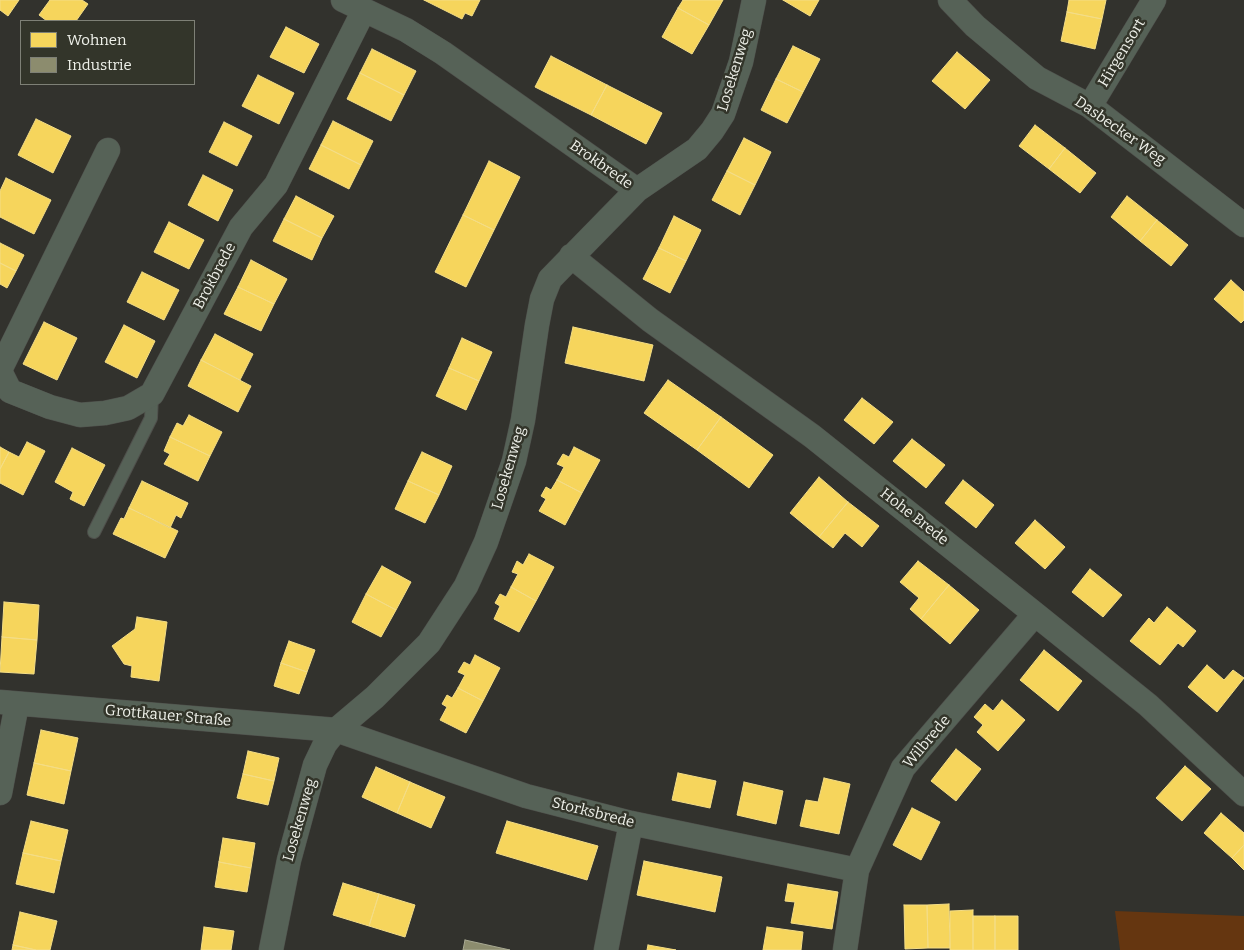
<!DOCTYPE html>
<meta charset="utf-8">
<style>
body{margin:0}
#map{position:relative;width:1244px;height:950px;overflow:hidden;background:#32322d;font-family:Bitter,serif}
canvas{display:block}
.legend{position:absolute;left:20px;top:20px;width:175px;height:65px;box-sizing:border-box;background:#33352a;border:1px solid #7e8076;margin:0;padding:6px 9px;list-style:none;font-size:15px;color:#eef0e9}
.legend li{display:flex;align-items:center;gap:10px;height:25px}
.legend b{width:25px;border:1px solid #7e8076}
</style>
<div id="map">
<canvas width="1244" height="950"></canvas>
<ul class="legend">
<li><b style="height:14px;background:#f6d55c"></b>Wohnen</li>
<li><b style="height:14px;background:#8c8c6e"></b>Industrie</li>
</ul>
</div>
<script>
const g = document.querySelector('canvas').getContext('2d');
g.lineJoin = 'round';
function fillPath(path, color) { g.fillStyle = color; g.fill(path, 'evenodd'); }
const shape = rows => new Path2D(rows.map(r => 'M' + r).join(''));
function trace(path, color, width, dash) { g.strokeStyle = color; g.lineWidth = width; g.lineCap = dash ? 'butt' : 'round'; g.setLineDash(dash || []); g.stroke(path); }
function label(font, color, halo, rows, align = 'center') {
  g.font = font + ' Bitter,serif'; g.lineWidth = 5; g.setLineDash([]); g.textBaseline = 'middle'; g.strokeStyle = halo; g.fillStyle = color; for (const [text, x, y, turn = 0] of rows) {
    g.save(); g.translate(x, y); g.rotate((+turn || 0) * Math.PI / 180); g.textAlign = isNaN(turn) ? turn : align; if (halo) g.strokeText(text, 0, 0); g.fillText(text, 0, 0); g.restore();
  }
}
fillPath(shape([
 [1115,911,1244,916,1244,950,1120,950]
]), '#653610');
const homes = shape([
 [0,0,19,0,8,16,0,10,0,0],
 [50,0,82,0,88,4,76,21,47,21,39,15,50,0],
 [424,0,480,0,472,16,465,13,462,19,424,0],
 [683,0,723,0,709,25,678,8,683,0],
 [783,0,819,0,810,16,783,0],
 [1069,0,1106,0,1102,19,1067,12,1069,0],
 [678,8,709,25,692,54,662,37,678,8],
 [1067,12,1102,19,1095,49,1061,41,1067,12],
 [286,27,319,44,304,73,270,57,286,27],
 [793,46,820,59,803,92,776,79,793,46],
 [372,49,416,71,404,95,360,73,372,49],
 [957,52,990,80,965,109,932,81,957,52],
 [551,56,607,85,591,115,535,87,551,56],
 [360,73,404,95,391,121,347,99,360,73],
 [258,75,294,93,279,124,242,106,258,75],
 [776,79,803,92,787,123,761,110,776,79],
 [607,85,662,113,646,144,591,115,607,85],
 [36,119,71,136,53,173,18,155,36,119],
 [333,121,373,141,361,165,321,145,333,121],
 [224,122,252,136,237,166,209,152,224,122],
 [1035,125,1065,148,1049,169,1019,146,1035,125],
 [744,138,771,152,755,185,727,171,744,138],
 [321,145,361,165,349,189,309,169,321,145],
 [1065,148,1096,173,1080,193,1049,169,1065,148],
 [489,161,520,177,494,230,463,215,489,161],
 [727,171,755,185,740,215,712,200,727,171],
 [203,175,233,190,218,221,188,205,203,175],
 [6,178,51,200,34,234,0,217,0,191,6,178],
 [296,196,334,216,322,238,284,219,296,196],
 [1127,196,1157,220,1140,241,1111,217,1127,196],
 [463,215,494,230,466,287,435,272,463,215],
 [674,216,701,230,686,261,659,248,674,216],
 [284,219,322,238,312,260,273,241,284,219],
 [1157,220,1188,245,1171,266,1140,241,1157,220],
 [169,222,204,240,189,269,154,252,169,222],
 [0,243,24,255,16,271,0,263,0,243],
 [659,248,686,261,670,293,643,279,659,248],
 [251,260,287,279,274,304,238,287,251,260],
 [0,263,16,271,7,288,0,284,0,263],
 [142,272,179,290,164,320,127,302,142,272],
 [1231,280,1244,292,1244,320,1241,323,1214,299,1231,280],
 [238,287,274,304,261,331,224,314,238,287],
 [44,322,77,338,57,380,23,364,44,322],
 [124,325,155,341,137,378,105,362,124,325],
 [573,327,653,345,644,381,565,363,573,327],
 [215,334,253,354,240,380,201,360,215,334],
 [462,338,492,352,479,381,449,368,462,338],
 [201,360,251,386,238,412,188,386,201,360],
 [449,368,479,381,466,410,436,396,449,368],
 [668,380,721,417,697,450,644,413,668,380],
 [862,398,893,422,874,444,844,420,862,398],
 [189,415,222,432,210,456,170,437,177,423,183,426,189,415],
 [721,417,773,455,749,488,697,450,721,417],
 [170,437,210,456,198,481,164,464,170,454,164,451,170,437],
 [912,439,945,465,926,488,893,461,912,439],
 [27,442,45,451,23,495,0,483,0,469,9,452,19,457,27,442],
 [0,447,9,452,0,469,0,447],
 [574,447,600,460,582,493,557,480,564,467,557,464,563,454,569,457,574,447],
 [72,448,105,465,84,506,70,499,73,492,55,482,72,448],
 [422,452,452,466,439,495,408,481,422,452],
 [819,477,848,502,819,537,790,513,819,477],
 [557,480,582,493,565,525,539,511,546,499,541,496,546,487,551,490,557,480],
 [963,480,994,505,976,528,945,503,963,480],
 [142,481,188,503,181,518,176,515,170,528,129,508,142,481],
 [408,481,439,495,425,523,395,509,408,481],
 [848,502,879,526,862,547,845,533,833,548,819,537,848,502],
 [129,508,178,531,165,558,113,534,121,518,124,519,129,508],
 [1035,520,1065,547,1045,569,1015,543,1035,520],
 [529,554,554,567,536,601,511,587,518,574,512,572,517,561,523,565,529,554],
 [918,561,949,585,921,619,910,609,919,598,900,582,918,561],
 [382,566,411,582,396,610,366,594,382,566],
 [1090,569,1122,595,1103,617,1072,592,1090,569],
 [949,585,979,610,950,644,921,619,949,585],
 [511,587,536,601,519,632,494,619,500,606,495,603,500,594,506,597,511,587],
 [366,594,396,610,381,637,352,622,366,594],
 [4,602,39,605,37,640,2,637,4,602],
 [1167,607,1196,631,1183,647,1178,643,1160,665,1130,641,1149,618,1154,623,1167,607],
 [137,617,167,622,159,681,131,677,132,666,124,664,112,646,135,629,137,617],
 [2,637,37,640,34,674,0,672,2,637],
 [289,641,315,650,307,672,281,663,289,641],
 [1044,650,1082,681,1058,711,1020,680,1044,650],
 [475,655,500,668,483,701,458,688,465,675,458,672,464,662,470,665,475,655],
 [281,663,307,672,299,694,274,686,281,663],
 [1207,665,1224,680,1233,670,1244,678,1217,712,1188,687,1207,665],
 [458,688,483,701,466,733,440,720,447,707,442,704,447,695,452,698,458,688],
 [1002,700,1025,720,998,751,977,732,983,725,974,717,985,704,993,711,1002,700],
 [41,730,78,738,71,771,34,763,41,730],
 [956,749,981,769,956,801,931,781,956,749],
 [248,751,279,758,274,781,243,774,248,751],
 [34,763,71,771,64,804,27,795,34,763],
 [1185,766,1211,789,1182,821,1156,798,1185,766],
 [376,767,410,782,397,813,362,797,376,767],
 [678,773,716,781,710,808,672,800,678,773],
 [243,774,274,781,268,805,237,798,243,774],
 [824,778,850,784,839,834,800,826,806,800,818,802,824,778],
 [410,782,445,797,431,828,397,813,410,782],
 [744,782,783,791,776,824,737,815,744,782],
 [912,808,940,822,921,860,893,845,912,808],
 [1221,813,1244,833,1244,845,1232,858,1204,833,1221,813],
 [31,821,68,830,61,861,23,853,31,821],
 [507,821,598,846,587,880,496,853,507,821],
 [223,838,255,843,251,868,219,862,223,838],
 [1244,845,1244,870,1232,858,1244,845],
 [23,853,61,861,54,893,16,884,23,853],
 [644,861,722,877,715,912,637,895,644,861],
 [219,862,251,868,247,892,215,887,219,862],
 [343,883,379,894,369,926,333,915,343,883],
 [788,884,838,892,832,929,791,923,795,902,785,901,788,884],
 [379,894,415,905,405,937,369,926,379,894],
 [949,904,950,948,928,948,927,905,949,904],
 [904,905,927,905,928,948,905,949,904,905],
 [973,910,973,950,950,950,950,911,973,910],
 [20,912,57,921,50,950,36,950,13,945,20,912],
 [973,916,995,916,995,950,973,950,973,916],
 [995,916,1018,916,1018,950,995,950,995,916],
 [204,927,234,931,231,950,201,950,204,927],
 [767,927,803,932,801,950,763,950,767,927],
 [13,945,36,950,12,950,13,945],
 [648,945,676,950,647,950,648,945]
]);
fillPath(homes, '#f6d55c');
trace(homes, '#f4dd86', 1);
const industry = shape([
 [465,940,510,950,463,950,465,940]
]);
fillPath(industry, '#8c8c6e');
trace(industry, '#a9aa93', 1);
const lane = shape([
 [94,532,151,418,152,394]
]);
const street = shape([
 [343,0,364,10],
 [950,0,975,26,1037,78,1090,106,1244,225],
 [1090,106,1154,0],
 [571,256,650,320,812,436,1035,614,1148,705,1244,794],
 [0,370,108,150],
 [0,371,10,391,50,407,80,415,105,413,128,408,152,394,241,227,276,185,364,10,406,30,443,53,637,190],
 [0,702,336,730,526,796,631,823,857,870],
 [0,793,17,704],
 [271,950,289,860,315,765,325,744,336,730,375,697,429,643,466,586,486,542,514,461,523,420,537,325,542,299,550,279,637,190,697,149,712,131,723,114,741,62,754,0],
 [606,950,631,823],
 [845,950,857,870,903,768,1035,614]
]);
trace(lane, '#4f504c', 14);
trace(street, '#4f504c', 25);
trace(lane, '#566257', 12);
trace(street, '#566257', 24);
label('15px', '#eef0e9', '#33352a', [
 ["Hirgensort",1122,53,-59],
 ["Losekenweg",735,70,-73],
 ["Dasbecker Weg",1120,131,35],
 ["Brokbrede",601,165,35],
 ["Brokbrede",215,276,-62],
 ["Losekenweg",509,468,-74],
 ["Hohe Brede",914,517,38],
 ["Grottkauer Straße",168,716,5],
 ["Wilbrede",927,742,-50],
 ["Storksbrede",593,813,14],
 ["Losekenweg",300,820,-74]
]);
</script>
